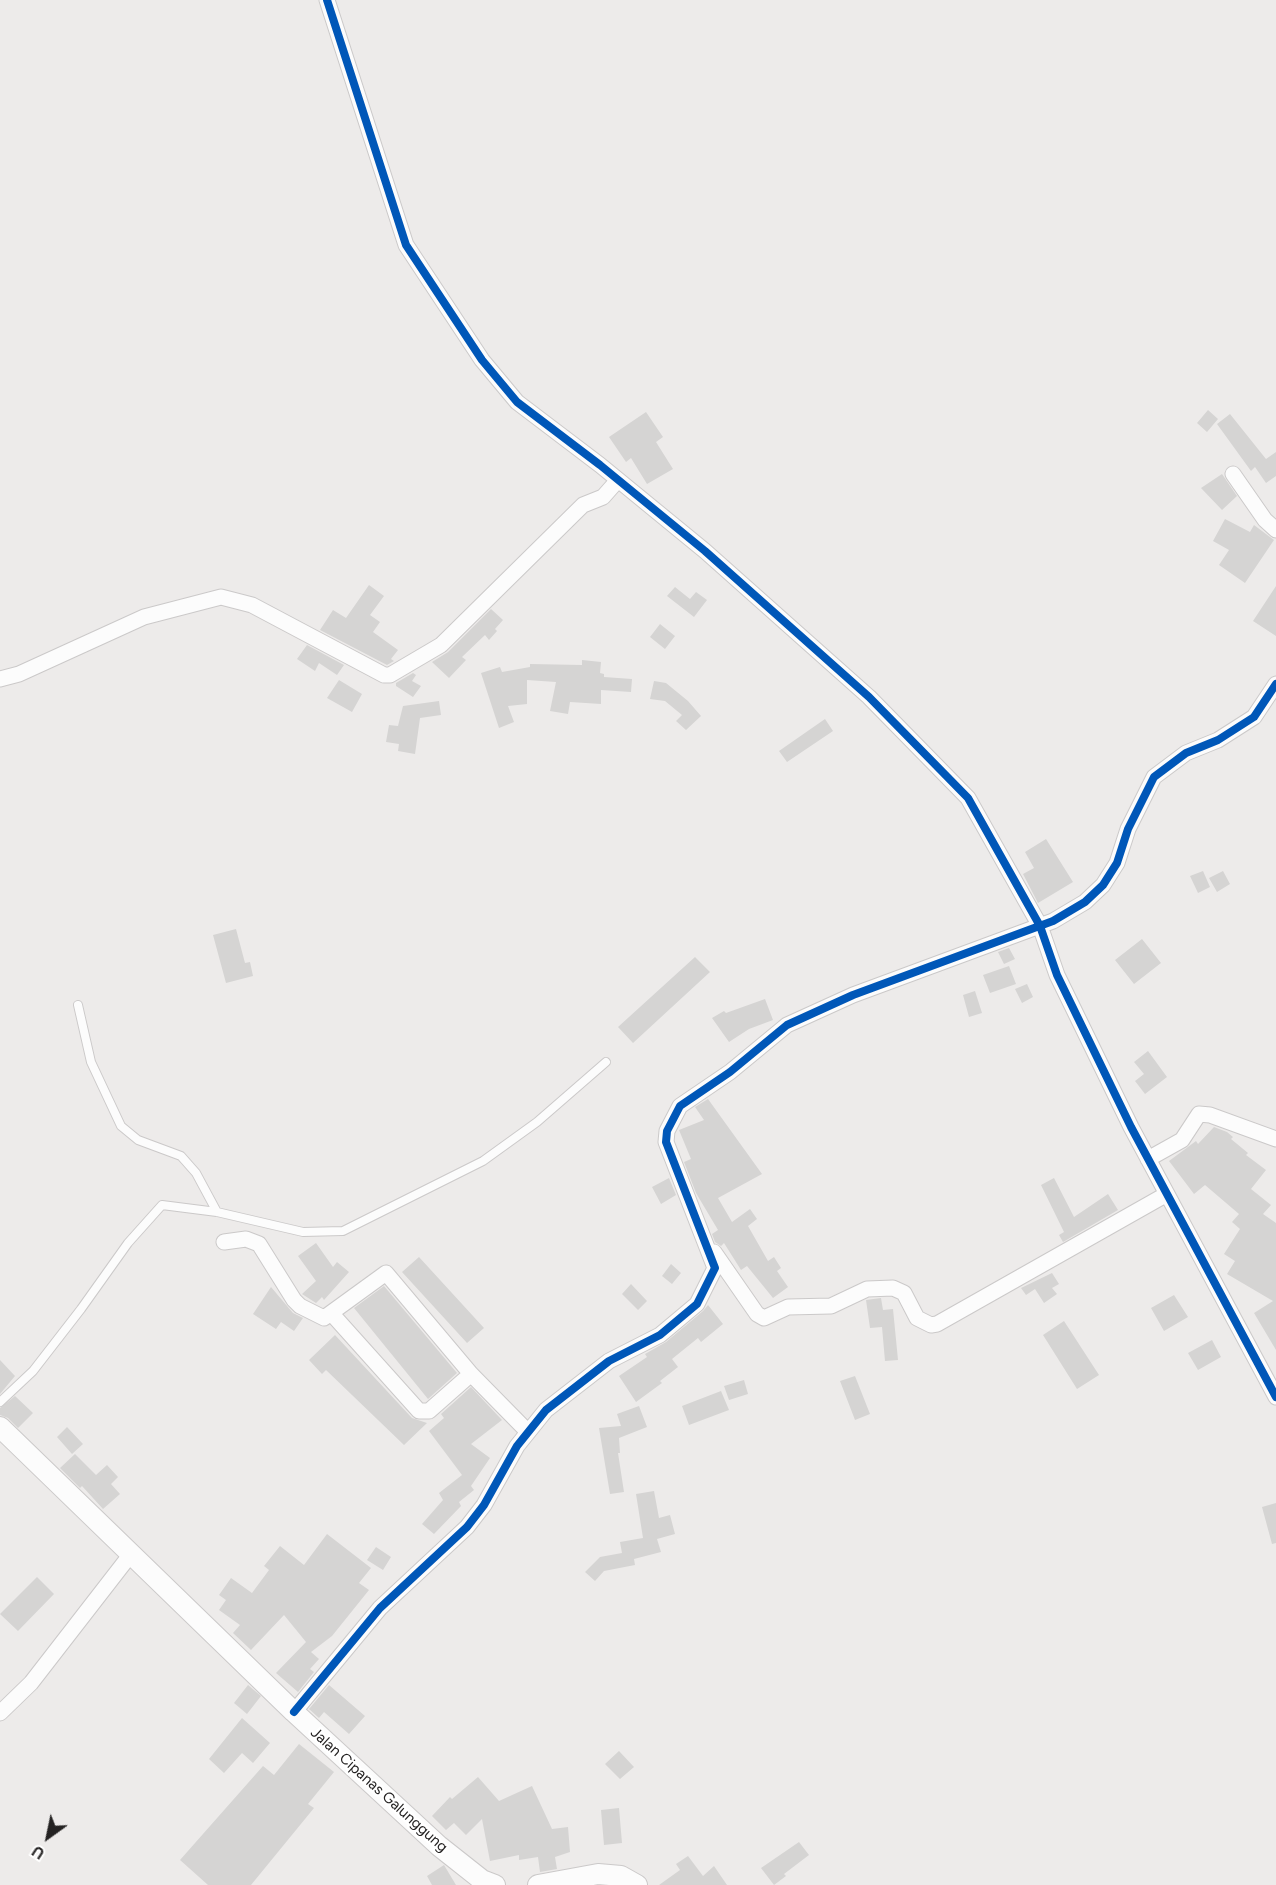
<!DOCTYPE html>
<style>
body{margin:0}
#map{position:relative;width:1276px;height:1885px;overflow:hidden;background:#edebea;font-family:Figtree,sans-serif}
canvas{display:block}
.north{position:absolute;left:18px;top:1807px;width:60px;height:60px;-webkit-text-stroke:4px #fff;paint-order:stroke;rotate:213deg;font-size:16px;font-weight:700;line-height:24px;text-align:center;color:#242222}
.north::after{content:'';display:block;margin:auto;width:21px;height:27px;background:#242222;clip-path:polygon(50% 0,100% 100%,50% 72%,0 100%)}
</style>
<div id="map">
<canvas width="1276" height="1885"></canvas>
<div class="north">U</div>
</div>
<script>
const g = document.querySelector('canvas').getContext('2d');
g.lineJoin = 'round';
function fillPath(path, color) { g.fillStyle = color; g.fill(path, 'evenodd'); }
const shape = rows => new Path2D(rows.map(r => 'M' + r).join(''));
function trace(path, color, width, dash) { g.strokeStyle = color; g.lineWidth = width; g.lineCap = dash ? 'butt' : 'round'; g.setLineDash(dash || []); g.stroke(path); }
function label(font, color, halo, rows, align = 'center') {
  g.font = font + ' Figtree,sans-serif'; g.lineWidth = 5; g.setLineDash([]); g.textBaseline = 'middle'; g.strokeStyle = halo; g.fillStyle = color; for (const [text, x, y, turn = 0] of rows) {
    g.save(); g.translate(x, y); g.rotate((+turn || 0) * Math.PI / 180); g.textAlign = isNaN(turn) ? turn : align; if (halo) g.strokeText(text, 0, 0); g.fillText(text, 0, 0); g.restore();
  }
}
fillPath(shape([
 [1208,410,1218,419,1207,432,1197,423],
 [646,412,663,437,656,442,673,469,647,484,631,458,626,462,609,437],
 [1230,414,1266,459,1276,452,1276,476,1266,483,1255,467,1251,471,1217,424],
 [1222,474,1237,496,1222,510,1201,488],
 [1225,519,1250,532,1254,525,1274,540,1245,583,1219,565,1229,550,1213,541],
 [369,585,384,596,370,615,380,622,373,632,398,650,391,659,394,661,387,665,320,630,333,610,346,618],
 [1276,586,1276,636,1253,621],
 [675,587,690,599,696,592,707,600,694,617,667,596],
 [491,609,503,620,495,629,497,631,489,640,485,635,462,657,466,660,449,678,432,662,448,652],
 [660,624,675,636,665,649,650,637],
 [307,645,344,665,337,675,319,663,315,671,297,659],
 [582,660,601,662,600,673,604,674,604,677,632,679,631,692,601,690,601,704,570,702,568,714,550,711,556,682,527,680,527,704,508,706,514,722,499,728,481,673,500,667,502,672,530,667,530,664,582,665],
 [413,673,416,675,412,681,421,686,413,697,396,686,396,683],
 [339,680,362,694,352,712,327,698],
 [654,681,666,683,688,701,701,716,686,730,676,721,682,715,665,701,650,699],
 [439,701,441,715,420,718,415,754,398,751,399,744,386,742,389,725,398,726,403,706],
 [825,719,833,731,787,762,779,751],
 [1046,839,1073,882,1038,903,1023,874,1034,868,1025,852],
 [1203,871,1210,887,1198,893,1190,876],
 [1223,871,1230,884,1217,892,1209,878],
 [236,929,245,963,250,962,253,976,226,983,213,935],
 [1142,939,1161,963,1134,984,1115,960],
 [1009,948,1015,959,1004,964,998,952],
 [695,957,710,972,633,1043,618,1027],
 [1009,966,1016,984,990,993,983,975],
 [1027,984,1033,997,1022,1003,1015,989],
 [975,991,982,1013,969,1017,963,995],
 [765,999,773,1020,749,1029,729,1042,712,1018,724,1011,726,1013],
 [1148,1051,1167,1077,1145,1094,1135,1081,1144,1074,1134,1062],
 [708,1099,762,1174,718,1198,732,1222,750,1209,757,1219,748,1226,768,1261,774,1257,781,1268,777,1271,788,1287,773,1298,747,1266,741,1270,724,1243,721,1246,715,1242,712,1234,718,1230,696,1193,684,1162,691,1159,679,1130,704,1120,695,1107],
 [1214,1127,1227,1132,1233,1137,1231,1139,1248,1153,1246,1155,1266,1170,1251,1189,1271,1205,1263,1214,1276,1223,1276,1350,1254,1313,1273,1301,1227,1274,1235,1261,1224,1254,1240,1229,1232,1222,1239,1214,1205,1185,1194,1194,1169,1161,1196,1141,1198,1144],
 [669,1178,676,1195,661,1204,652,1187],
 [1054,1178,1074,1217,1108,1194,1118,1210,1063,1242,1059,1235,1064,1232,1041,1185],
 [316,1243,333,1267,337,1262,349,1272,324,1300,322,1297,316,1303,302,1294,316,1281,298,1256],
 [419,1257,484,1328,467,1343,402,1272],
 [671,1264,681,1273,672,1284,662,1276],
 [1052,1273,1059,1284,1052,1288,1057,1294,1044,1303,1035,1289,1026,1295,1021,1288],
 [631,1284,647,1301,638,1310,622,1294],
 [384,1286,457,1373,428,1399,354,1308],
 [271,1287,293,1313,303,1318,294,1331,281,1322,276,1329,253,1314],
 [1174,1295,1188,1317,1164,1331,1151,1308],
 [881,1298,883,1310,893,1309,898,1360,885,1361,882,1327,870,1328,866,1300],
 [708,1305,723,1324,701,1342,698,1338,672,1359,678,1367,660,1381,662,1383,636,1402,619,1376,647,1357,645,1354,666,1342,703,1311],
 [1064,1321,1099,1375,1077,1389,1043,1335],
 [335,1335,412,1418,427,1423,404,1445,326,1370,322,1374,309,1360],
 [1212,1340,1221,1357,1198,1370,1188,1353],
 [0,1360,15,1376,0,1394],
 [855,1376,870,1414,855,1420,840,1381],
 [744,1380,748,1394,729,1400,724,1386],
 [471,1387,502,1420,471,1444,490,1458,471,1486,474,1490,459,1502,461,1506,434,1534,422,1524,443,1500,439,1493,462,1475,429,1431,444,1418,441,1414],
 [721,1391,729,1410,689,1425,682,1406],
 [15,1396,33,1413,18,1428,8,1418,0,1415,0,1408],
 [639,1406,647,1427,619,1438,620,1453,618,1453,624,1492,610,1494,599,1428,621,1426,617,1414],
 [67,1427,83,1444,72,1454,57,1437],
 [75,1454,96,1475,107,1465,118,1477,111,1484,120,1494,103,1509,82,1486,80,1488,60,1468],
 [654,1491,659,1518,670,1515,675,1534,657,1539,661,1552,634,1559,635,1565,604,1571,595,1581,585,1572,600,1557,622,1553,620,1542,643,1538,636,1494],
 [1276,1503,1276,1543,1272,1544,1262,1507],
 [327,1534,371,1568,359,1583,369,1590,332,1636,311,1652,319,1659,310,1669,314,1672,298,1692,276,1673,306,1642,284,1615,251,1650,233,1633,240,1625,219,1610,226,1600,219,1595,231,1578,252,1593,269,1570,264,1566,280,1546,304,1565],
 [376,1547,391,1557,383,1570,367,1560],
 [37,1577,54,1594,18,1631,0,1614],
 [248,1685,261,1696,247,1714,234,1703],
 [329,1685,365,1716,349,1734,324,1712,319,1718,309,1709],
 [242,1718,270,1743,253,1763,242,1753,224,1773,209,1759],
 [299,1744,334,1772,308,1804,314,1808,251,1885,208,1885,180,1860,263,1766,274,1775],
 [619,1751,634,1767,620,1779,605,1764],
 [478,1777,499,1801,532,1786,552,1829,568,1827,570,1852,555,1857,557,1869,540,1872,538,1857,519,1860,519,1855,490,1861,482,1819,466,1835,454,1823,446,1830,432,1816,450,1797,452,1799],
 [619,1808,622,1843,604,1845,601,1810],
 [799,1842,809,1855,784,1874,786,1876,774,1885,761,1868],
 [688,1856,703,1876,714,1866,727,1885,659,1885,680,1870,676,1864],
 [444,1865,456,1885,432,1885,427,1876]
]), '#d5d4d3');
const service = shape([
 [78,1005,91,1062,121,1126,138,1140,181,1156,196,1173,217,1212],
 [0,1402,33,1371,81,1309,128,1243,162,1205,217,1212,303,1232,343,1231,483,1161,537,1122,606,1062]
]);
const minor = shape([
 [327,0,406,245,482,360,517,402,600,465,705,551,869,697,968,798,1040,926,1057,975,1131,1127,1276,1397],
 [1233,474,1265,520,1276,530],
 [0,679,19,674,144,617,221,597,252,605,384,675,390,675,441,645,583,505,603,497,618,480],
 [1148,1159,1182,1140,1199,1114,1210,1115,1276,1139],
 [224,1242,246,1239,259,1244,294,1300,300,1306,324,1318,386,1273,471,1374,528,1432],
 [714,1252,757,1314,764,1318,788,1307,831,1306,867,1289,893,1288,904,1293,917,1318,931,1325,937,1324,1167,1194],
 [332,1314,419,1411,429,1411,471,1374],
 [294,1712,380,1608,467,1527,484,1505,517,1446,546,1410,609,1361,660,1335,697,1304,715,1268,666,1142,667,1131,680,1106,730,1072,787,1025,853,995,1053,921,1085,902,1103,885,1117,863,1128,829,1154,777,1186,753,1218,740,1254,717,1276,684],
 [0,1713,31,1683,131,1554]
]);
const tertiary = shape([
 [0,1427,294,1712,439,1846,482,1880,495,1885],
 [538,1885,598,1874,621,1876,637,1885]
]);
trace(service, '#cbc9c9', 10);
trace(minor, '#cbc9c9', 17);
trace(tertiary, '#cbc9c9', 22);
trace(service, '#fcfcfc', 8);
trace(minor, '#fcfcfc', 15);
trace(tertiary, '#fcfcfc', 20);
trace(shape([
 [327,0,406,245,482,360,517,402,600,465,705,551,869,697,968,798,1040,926,1057,975,1131,1127,1276,1397],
 [294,1712,380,1608,467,1527,484,1505,517,1446,546,1410,609,1361,660,1335,697,1304,715,1268,666,1142,667,1131,680,1106,730,1072,787,1025,853,995,1053,921,1085,902,1103,885,1117,863,1128,829,1154,777,1186,753,1218,740,1254,717,1276,684]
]), '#0057b8', 8);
label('15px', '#242222', '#fff', [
 ["Jalan Cipanas Galunggung",379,1790,42]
]);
</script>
